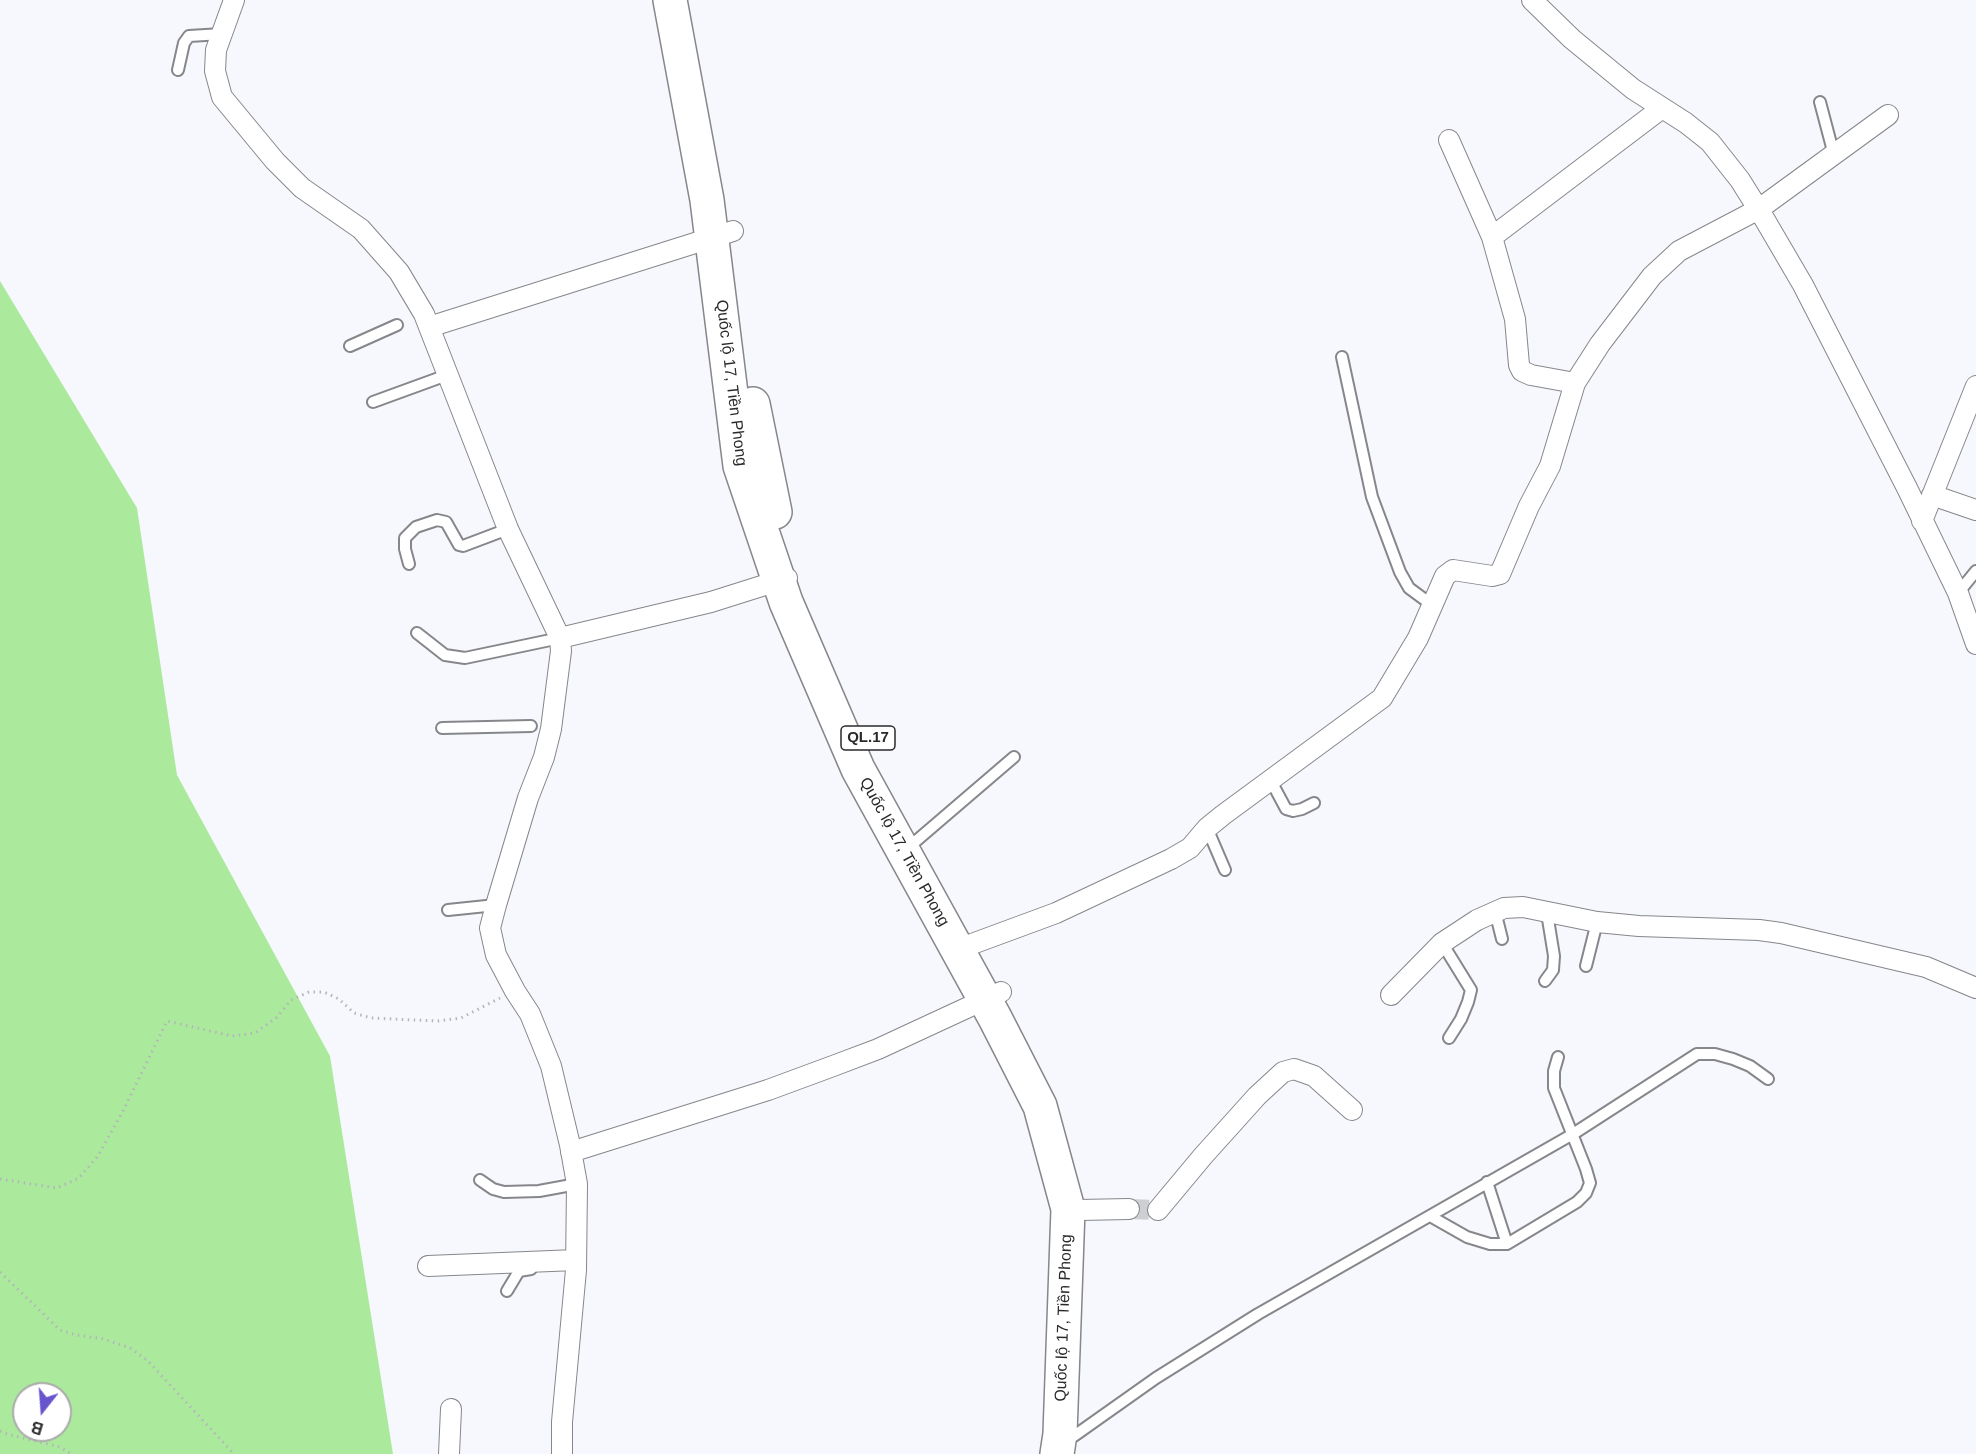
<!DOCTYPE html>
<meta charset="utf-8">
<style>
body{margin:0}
#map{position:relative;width:1976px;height:1454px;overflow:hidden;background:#f7f8fd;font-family:Helvetica,sans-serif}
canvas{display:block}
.north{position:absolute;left:12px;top:1382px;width:60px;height:60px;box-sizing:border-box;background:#fff;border:2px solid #aaaaab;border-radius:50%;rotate:197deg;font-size:16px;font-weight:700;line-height:24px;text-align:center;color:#2a2a2c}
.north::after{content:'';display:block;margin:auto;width:21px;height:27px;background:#6755ce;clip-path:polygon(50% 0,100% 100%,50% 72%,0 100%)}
</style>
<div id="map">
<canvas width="1976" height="1454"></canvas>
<div class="north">B</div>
</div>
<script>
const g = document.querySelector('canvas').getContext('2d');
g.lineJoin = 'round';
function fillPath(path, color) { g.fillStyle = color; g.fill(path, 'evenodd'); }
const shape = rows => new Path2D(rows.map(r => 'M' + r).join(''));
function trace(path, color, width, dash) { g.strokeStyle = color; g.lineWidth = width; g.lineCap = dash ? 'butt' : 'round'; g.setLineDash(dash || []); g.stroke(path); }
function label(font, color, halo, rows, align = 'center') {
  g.font = font + ' Helvetica,sans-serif'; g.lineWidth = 4.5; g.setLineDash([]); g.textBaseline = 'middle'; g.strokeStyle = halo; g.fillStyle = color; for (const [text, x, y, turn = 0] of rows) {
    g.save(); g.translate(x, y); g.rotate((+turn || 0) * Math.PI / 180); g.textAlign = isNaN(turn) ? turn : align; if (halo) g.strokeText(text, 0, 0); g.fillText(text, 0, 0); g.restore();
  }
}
fillPath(shape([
 [0,281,137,508,177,775,330,1056,393,1454,0,1454],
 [24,1394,60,1394,60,1430,24,1430]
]), '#abea9d');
trace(shape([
 [1129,1209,1158,1210]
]), '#cecfd3', 20, [20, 10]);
const service = shape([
 [178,70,184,43,189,36,222,34],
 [1820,102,1834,155],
 [350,346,397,325],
 [1342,357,1372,497,1400,572,1409,588,1432,605],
 [373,402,447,375],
 [409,564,405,549,405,538,416,527,437,520,446,522,459,545,463,546,508,529],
 [1958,593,1976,571],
 [417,633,445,655,465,658,560,638],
 [442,728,531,726],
 [1271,781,1286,809,1293,811,1302,809,1314,803],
 [1207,828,1225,870],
 [916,841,1014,757],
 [448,910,496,905],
 [1495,911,1502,939],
 [1442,943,1471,990,1468,1002,1461,1019,1449,1038],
 [1586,966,1597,922],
 [1545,981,1553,970,1554,956,1547,913],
 [480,1180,493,1189,504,1192,539,1191,577,1184],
 [1487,1182,1507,1244],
 [1430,1216,1467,1237,1490,1244,1507,1244,1577,1202,1586,1193,1590,1183,1586,1169,1554,1088,1554,1071,1558,1057],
 [507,1291,519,1271,531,1269],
 [1074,1436,1156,1378,1258,1314,1573,1134,1697,1054,1715,1054,1733,1059,1750,1066,1768,1079]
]);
const minor = shape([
 [234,0,216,50,215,71,222,97,275,161,302,188,361,229,399,272,424,314,508,529,560,638,561,651,551,729,544,757,528,798,496,905,490,928,496,955,515,991,530,1014,551,1066,570,1145,577,1184,576,1270,562,1422,562,1454],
 [1532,0,1572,39,1633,89,1686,123,1710,142,1740,180,1765,220,1803,285,1907,488,1958,593,1976,644],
 [1449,140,1492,237,1662,108],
 [1492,237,1515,319,1519,365,1522,371,1531,375,1575,383],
 [429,327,733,231],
 [1932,495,1976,510],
 [1922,521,1976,386],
 [560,638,711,602,787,578],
 [972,944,1056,913,1171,859,1190,848,1207,828,1223,815,1382,698,1418,638,1445,576,1453,570,1492,576,1500,574,1529,506,1550,466,1575,383,1600,344,1652,276,1679,251,1759,209,1888,115],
 [1391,995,1442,943,1477,920,1504,908,1523,907,1597,922,1639,926,1759,930,1781,933,1926,967,1976,988],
 [571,1152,768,1090,833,1066,878,1049,1001,992],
 [1079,1210,1129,1209],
 [1158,1210,1203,1156,1257,1096,1283,1072,1294,1069,1314,1076,1352,1110],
 [428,1266,576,1260],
 [449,1454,451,1409]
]);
const trunk = shape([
 [670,0,707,200,740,466,786,602,858,769,995,1018,1040,1106,1068,1209,1060,1434,1057,1454],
 [753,404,775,512]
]);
trace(service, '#86878b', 14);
trace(minor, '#86878b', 22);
trace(trunk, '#86878b', 36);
trace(shape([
 [0,1179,57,1188,79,1178,98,1156,123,1111,167,1021,232,1036,255,1033,276,1018,291,1000,309,992,324,992,339,999,354,1013,371,1018,437,1021,461,1018,500,998],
 [0,1272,60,1330,76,1335,104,1339,130,1348,147,1360,234,1454],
 [0,1431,7,1434,60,1447,71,1454]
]), '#b4b5b9', 3, [1.5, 4.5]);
trace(service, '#fff', 10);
trace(minor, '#fff', 20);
trace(trunk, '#fff', 33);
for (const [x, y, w] of [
 [868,738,54]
]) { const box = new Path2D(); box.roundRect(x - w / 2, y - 12, w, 24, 4.5); g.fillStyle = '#fff'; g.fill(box); trace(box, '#2a2a2c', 1.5); }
label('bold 15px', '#2a2a2c', null, [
 ["QL.17",868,738]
]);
label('16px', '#2a2a2c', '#fff', [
 ["Quốc lộ 17, Tiền Phong",731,383,83],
 ["Quốc lộ 17, Tiền Phong",904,852,61],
 ["Quốc lộ 17, Tiền Phong",1064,1318,-88]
]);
</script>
